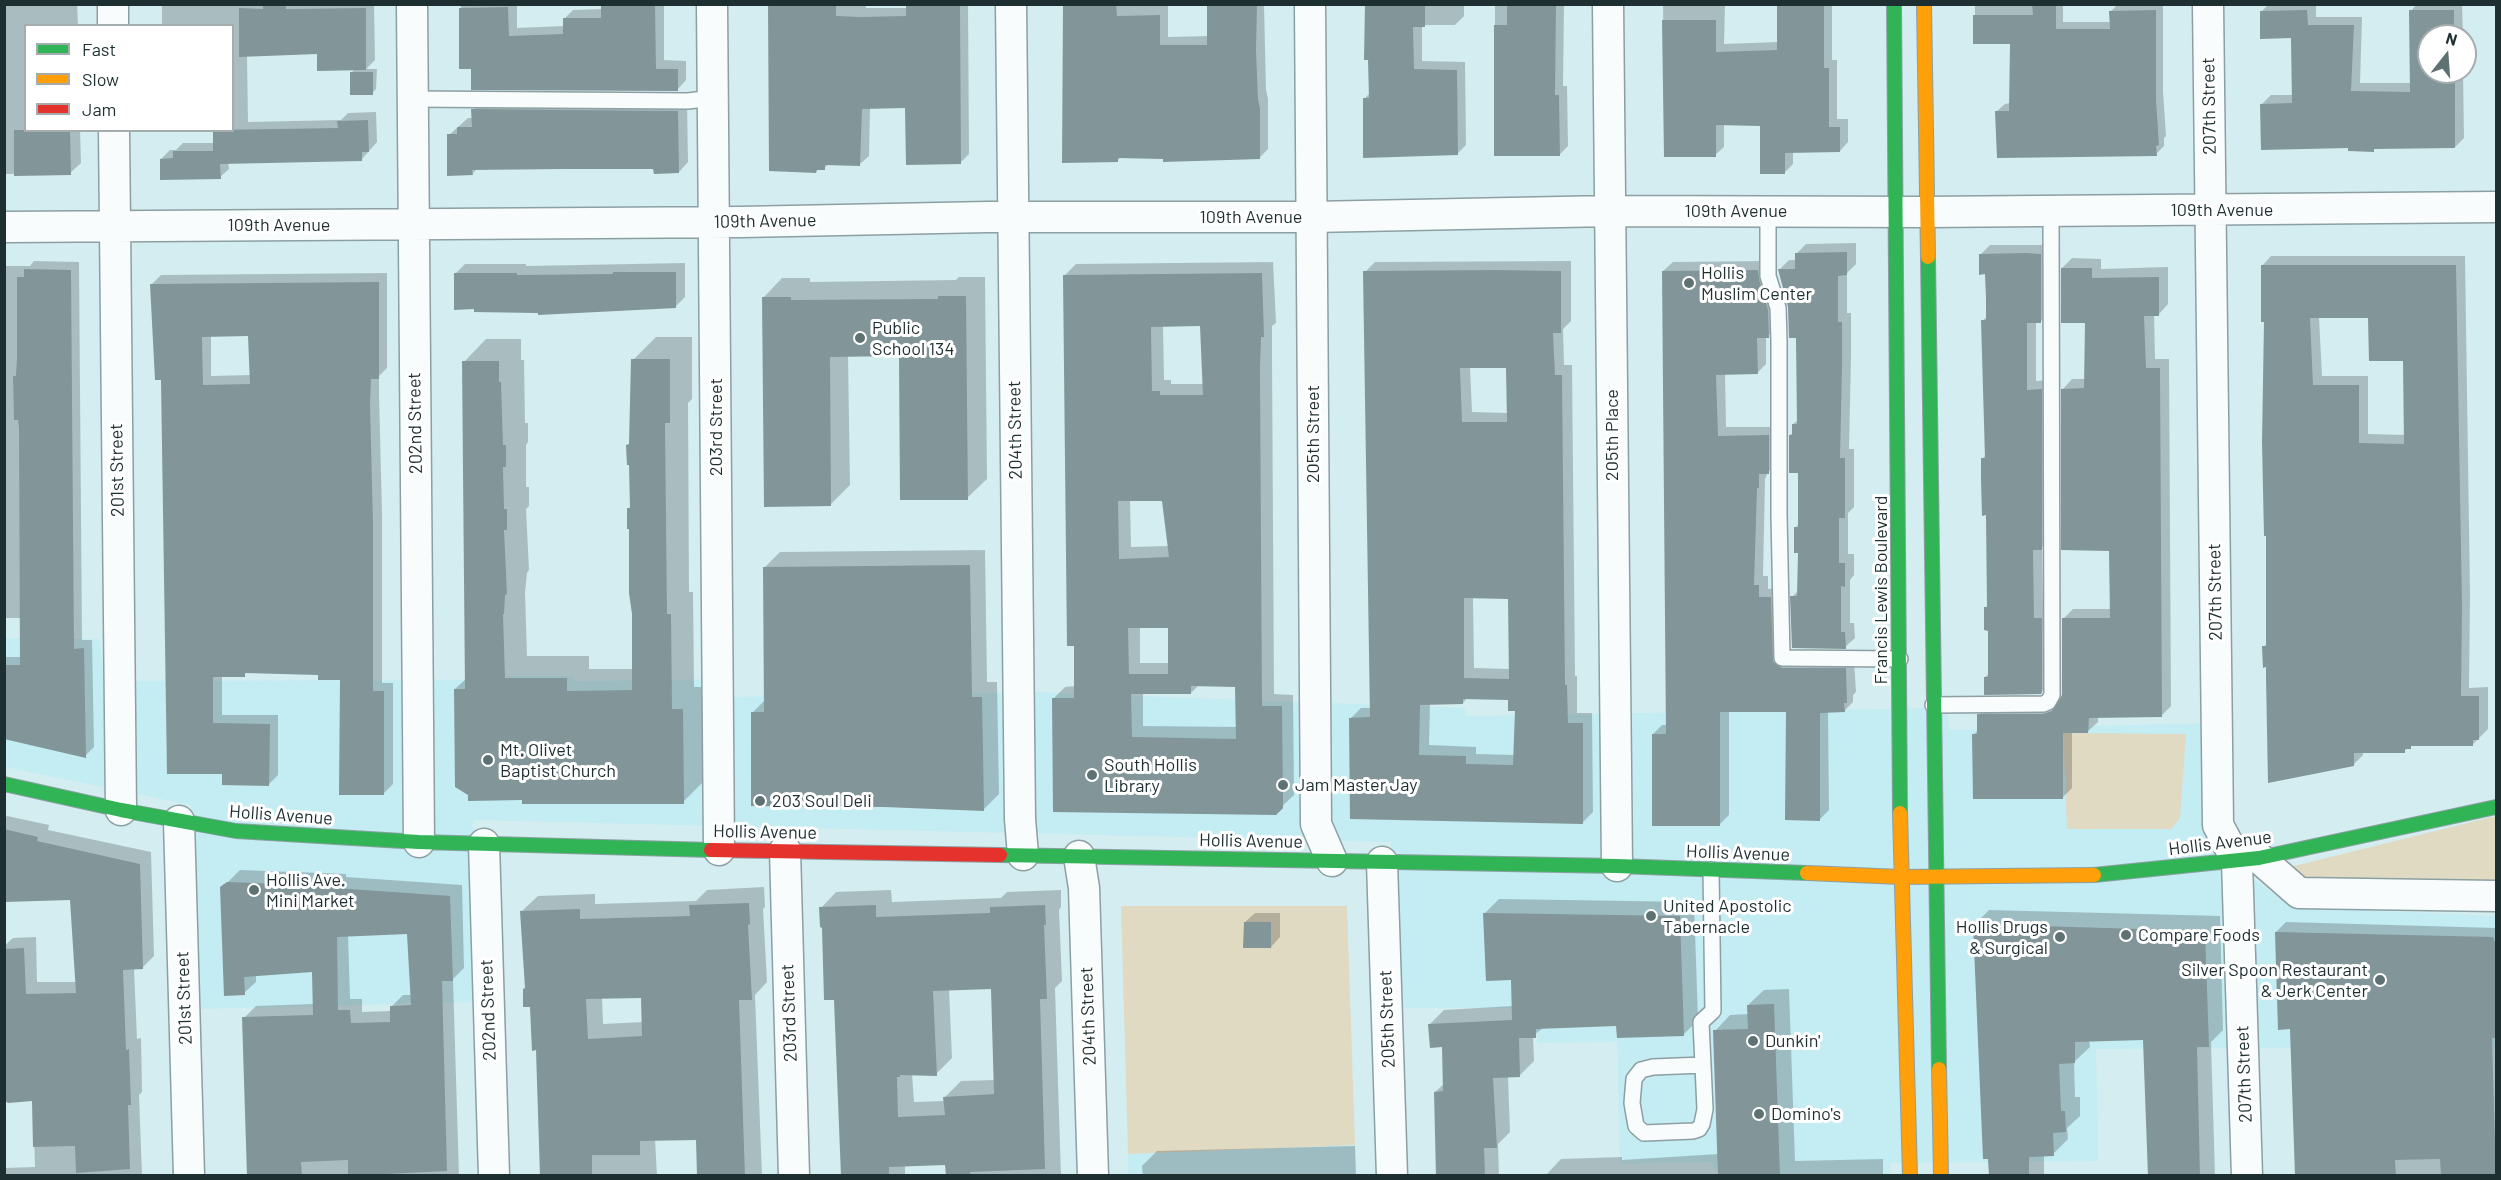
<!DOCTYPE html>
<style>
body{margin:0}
#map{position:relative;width:2501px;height:1180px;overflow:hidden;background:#d4edf0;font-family:Barlow,sans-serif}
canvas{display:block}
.frame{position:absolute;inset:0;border:6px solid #1e2f32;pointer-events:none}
.legend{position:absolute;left:24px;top:24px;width:210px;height:108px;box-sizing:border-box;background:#fff;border:2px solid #a5acad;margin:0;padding:8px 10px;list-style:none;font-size:18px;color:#1e2f32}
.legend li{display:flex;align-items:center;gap:12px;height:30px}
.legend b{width:30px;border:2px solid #a5acad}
.north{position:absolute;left:2417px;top:24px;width:60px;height:60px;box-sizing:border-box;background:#fff;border:2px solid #a5acad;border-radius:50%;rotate:17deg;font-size:16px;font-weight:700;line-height:24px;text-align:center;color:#1e2f32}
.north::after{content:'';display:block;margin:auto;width:21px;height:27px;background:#5e7274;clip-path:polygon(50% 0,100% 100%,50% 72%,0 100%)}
</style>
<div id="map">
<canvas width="2501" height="1180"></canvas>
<div class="frame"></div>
<ul class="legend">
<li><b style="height:8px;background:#30b455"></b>Fast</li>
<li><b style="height:8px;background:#ff9f0a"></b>Slow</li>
<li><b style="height:8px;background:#e5322d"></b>Jam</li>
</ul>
<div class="north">N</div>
</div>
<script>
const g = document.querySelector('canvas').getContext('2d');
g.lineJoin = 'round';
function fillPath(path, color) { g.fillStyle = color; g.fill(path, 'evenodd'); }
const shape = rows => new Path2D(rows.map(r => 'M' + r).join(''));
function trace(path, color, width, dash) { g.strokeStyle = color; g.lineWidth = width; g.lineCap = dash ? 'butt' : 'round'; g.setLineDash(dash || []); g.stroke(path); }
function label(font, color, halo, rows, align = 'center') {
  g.font = font + ' Barlow,sans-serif'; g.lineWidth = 6; g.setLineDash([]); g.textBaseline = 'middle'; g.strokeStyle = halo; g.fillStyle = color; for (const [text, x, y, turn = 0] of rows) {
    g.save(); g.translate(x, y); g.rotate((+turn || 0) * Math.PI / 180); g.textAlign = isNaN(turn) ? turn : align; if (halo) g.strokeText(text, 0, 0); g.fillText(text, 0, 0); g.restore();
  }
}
fillPath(shape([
 [5,638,100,639,104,681,507,680,507,676,573,676,574,681,732,679,733,697,1030,692,1465,708,1465,716,1947,708,1949,730,2209,723,2209,847,2292,907,2496,916,2496,1046,2096,1049,2098,1161,1890,1163,1890,1176,1752,1176,1752,1168,1713,1169,1712,1162,1620,1164,1617,1042,1537,1043,1536,1008,1397,1008,1391,842,473,820,479,1002,195,1009,191,805,5,767],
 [1355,1145,1356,1175,1128,1175,1128,1154]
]), '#c3ecf3');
fillPath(shape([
 [2063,733,2186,734,2180,818,2171,829,2067,829],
 [2496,816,2496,884,2305,882,2282,869],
 [1121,906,1347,906,1355,1145,1128,1154]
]), '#e0dac3');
fillPath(shape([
 [4,4,77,4,78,26,26,26,26,130,80,130,81,163,70,173,4,174],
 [162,4,374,4,375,60,366,69,377,69,376,89,372,93,351,73,355,69,319,52,247,55,248,122,341,120,348,113,376,112,377,142,362,159,228,162,229,169,220,177,161,159,170,150,176,150,183,143,215,143,232,130,232,26,162,26],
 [461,4,517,4,517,28,564,26,564,19,573,10,602,9,602,4,664,4,664,60,686,61,686,80,677,90,461,67],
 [769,4,866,4,866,8,907,8,907,4,968,4,969,154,960,163,907,106,870,108,869,156,860,164,829,164,824,168],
 [1063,4,1168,4,1168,37,1208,36,1208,4,1264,4,1266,90,1268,99,1268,149,1259,158,1121,157,1117,161,1064,162],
 [1365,4,1464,4,1464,16,1455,25,1422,25,1422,61,1465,62,1466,145,1457,154,1364,99,1370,93,1369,58,1366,58],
 [1495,4,1564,4,1563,86,1567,86,1568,146,1559,155,1495,155],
 [1663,4,1725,4,1724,44,1779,42,1778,4,1832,4,1832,60,1837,60,1837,119,1848,119,1848,142,1840,151,1793,151,1793,164,1784,173,1762,124,1724,124,1724,147,1715,155,1665,156],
 [1975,4,2063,4,2063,22,2111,22,2111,11,2118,4,2163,4,2163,91,2166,136,2164,138,2164,146,2156,154,1996,112,2005,104,2010,103,2011,43,1975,43],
 [2269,4,2316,4,2316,17,2362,17,2360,83,2412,83,2411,11,2417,4,2462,4,2463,36,2429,36,2429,72,2463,72,2464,138,2455,147,2376,147,2373,150,2350,147,2262,104,2271,95,2293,95,2293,36,2261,12],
 [483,100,687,102,688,162,679,172,655,167,477,169,472,174,449,135,468,118,473,118,473,110],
 [1856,243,1856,264,1847,273,1847,313,1851,313,1851,356,1849,449,1854,449,1854,507,1848,513,1848,554,1854,554,1854,575,1850,580,1850,623,1854,623,1855,638,1845,647,1792,597,1799,590,1800,552,1795,528,1800,523,1799,472,1790,435,1794,432,1793,424,1798,420,1797,337,1779,270,1789,260,1797,260,1797,253,1806,244],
 [1990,245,2050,245,2050,312,2041,321,2036,321,2036,381,2051,380,2051,539,2042,547,2043,609,2051,609,2050,683,2040,693,1985,677,1990,673,1989,629,1985,608,1988,605,1988,514,1982,459,1987,454,1982,321,1988,316,1987,273,1980,255],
 [2271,256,2465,256,2470,594,2469,688,2488,687,2488,729,2473,744,2412,745,2404,751,2363,751,2363,755,2353,765,2268,677,2264,647,2267,643,2266,321,2262,266],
 [2370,316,2404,359,2405,435,2368,434,2368,376,2322,376,2319,317],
 [2072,258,2101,259,2101,269,2168,267,2168,304,2159,314,2154,314,2155,359,2169,359,2171,706,2161,716,2098,717,2098,722,2088,731,2072,731,2072,788,2063,797,1974,734,1979,730,1979,715,1988,705,2059,703,2063,695,2063,619,2073,609,2111,609,2111,549,2063,389,2072,379,2085,379,2087,321,2062,268],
 [34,261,79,262,82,640,92,640,94,747,85,756,4,738,4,657,22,657,21,618,4,618,4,266,30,266],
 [1571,261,1571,321,1563,329,1564,365,1572,365,1575,676,1577,676,1577,713,1592,713,1593,812,1583,822,1352,818,1351,718,1361,708,1371,708,1365,272,1375,262],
 [1470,367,1508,367,1509,413,1472,412],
 [1473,597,1510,597,1511,669,1474,668],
 [1467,698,1510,699,1516,710,1515,755,1476,754,1476,747,1429,745,1430,703,1463,703],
 [1767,261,1778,328,1766,337,1766,364,1757,373,1725,373,1726,427,1778,427,1778,463,1768,472,1765,479,1763,576,1768,576,1768,589,1779,588,1782,653,1854,660,1856,692,1853,695,1853,702,1844,711,1828,711,1829,810,1820,819,1787,711,1729,710,1729,815,1720,824,1653,734,1662,725,1668,725,1663,271,1673,262],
 [1273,262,1276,323,1272,326,1272,356,1274,694,1293,695,1294,795,1275,813,1053,699,1065,687,1076,686,1064,276,1076,264],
 [1202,325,1204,384,1171,384,1171,380,1164,380,1163,326],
 [1130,500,1163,500,1169,546,1131,547],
 [1140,626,1170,627,1170,663,1140,663],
 [1199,685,1237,685,1237,727,1143,726,1143,693,1191,693],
 [685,263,685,297,676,306,553,314,456,308,455,274,465,264,526,264,526,266],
 [387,273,387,368,379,376,379,394,382,514,382,683,393,683,393,784,383,794,341,679,319,674,248,671,244,675,222,675,222,715,278,715,278,775,268,785,224,772,169,772,162,379,152,284,161,275],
 [250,334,251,375,211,376,211,335],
 [959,277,985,277,987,479,967,498,900,355,848,355,850,485,831,504,763,298,782,278,810,278,810,282,956,280],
 [656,337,692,337,692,399,688,403,689,592,693,592,694,687,705,687,706,779,683,802,524,799,469,794,455,689,467,678,464,362,486,339,521,339,521,360,524,360,525,423,528,423,528,442,526,445,526,487,529,487,529,506,526,509,529,570,527,573,525,592,527,656,589,656,589,669,633,669,631,528,628,509,631,506,630,443,633,360],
 [985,550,987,682,997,682,999,794,984,809,752,713,765,700,764,568,780,552],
 [7,816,49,825,48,830,151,852,154,956,142,968,134,968,137,1039,141,1038,142,1092,139,1095,142,1176,4,1176,4,1168,35,1167,33,1100,4,1101,4,946,13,938,36,937,37,982,77,982,71,898,4,901,4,818],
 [240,870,346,874,346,877,462,885,464,968,453,979,459,1176,249,1176,244,1018,256,1006,314,1004,313,971,256,975,256,982,244,993,222,888],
 [409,932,412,995,403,995,391,1007,391,1011,362,1012,362,999,350,999,348,935],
 [764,887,765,907,763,909,767,982,755,995,762,1176,693,1176,698,1175,697,1138,655,1139,657,1176,542,1176,538,1049,526,987,522,911,538,896,595,894,595,904,696,901,707,890],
 [643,996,643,1022,603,1024,602,997],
 [891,890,892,902,1001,898,1007,892,1061,890,1061,907,1059,910,1062,981,1055,988,1061,1176,947,1176,947,1163,905,1165,905,1176,842,1176,835,999,821,908,836,892],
 [992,988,995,1080,961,1081,945,1097,945,1101,914,1102,912,1073,936,1074,952,1058,949,989],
 [1499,899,1694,902,1698,1020,1684,1034,1618,1024,1544,1027,1533,1036,1534,1061,1520,1075,1508,1076,1510,1132,1498,1144,1499,1176,1439,1176,1435,1092,1445,1083,1443,1045,1430,1024,1444,1010,1513,1006,1512,979,1485,913],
 [1989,910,2220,916,2223,1030,2211,1042,2215,1176,2149,1176,2144,1038,2089,1040,2090,1047,2074,1062,2075,1097,2080,1097,2080,1116,2067,1128,2068,1139,2053,1154,2044,1155,2044,1176,1990,1176,1975,924],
 [1255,913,1280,913,1280,937,1271,947,1245,922],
 [2286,922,2496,928,2496,1176,2296,1176,2292,1028,2276,932],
 [1789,989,1795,1161,1883,1159,1883,1176,1545,1176,1561,1159,1622,1157,1622,1160,1719,1154,1715,1031,1730,1015,1749,1014,1748,1005,1764,990],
 [1355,1146,1356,1176,1143,1176,1142,1166,1157,1151]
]), '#0003');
fillPath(shape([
 [263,4,286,4,286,9,366,8,366,70,317,71,317,54,239,57,239,8,263,9],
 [601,4,655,4,656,69,678,69,678,91,471,90,471,69,459,69,459,8,508,7,509,36,563,34,563,18,601,18],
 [768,4,836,4,836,16,860,17,906,16,906,4,960,4,961,164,906,165,905,108,862,109,860,166,825,165,825,170,817,170,816,173,769,171],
 [1063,4,1116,4,1117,16,1160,15,1160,45,1207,45,1207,4,1257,4,1256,50,1258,99,1260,109,1260,159,1163,162,1163,159,1118,158,1118,162,1062,163],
 [1365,4,1425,4,1425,27,1413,27,1414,69,1457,70,1458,155,1363,158,1363,98,1369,98,1368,60,1364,60],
 [1507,4,1556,4,1555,95,1559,95,1560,156,1494,156,1494,25,1507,25],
 [1777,4,1824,4,1824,68,1829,68,1829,127,1840,127,1840,152,1785,153,1785,174,1760,174,1760,126,1716,125,1716,157,1664,157,1662,20,1716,20,1716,52,1777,50],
 [2032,4,2056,4,2056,29,2110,29,2109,11,2156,10,2156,100,2159,145,2156,146,2157,156,1997,158,1995,111,2009,111,2010,44,1973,44,1973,15,2033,15],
 [2307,10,2308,25,2354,25,2351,91,2410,92,2409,10,2454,10,2454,36,2429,36,2429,72,2455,72,2455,148,2374,149,2374,152,2348,151,2348,148,2261,150,2260,104,2292,103,2291,38,2260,39,2260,11],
 [350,72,373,72,373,95,350,95],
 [471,109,678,111,679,173,654,174,653,169,564,169,472,170,473,175,447,176,447,134,457,134,457,127,472,127],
 [368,120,369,152,362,152,362,161,220,164,221,179,160,180,160,159,173,158,173,151,213,151,213,130,338,128,337,121],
 [14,130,70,130,71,175,14,176],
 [1847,252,1847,275,1838,276,1838,322,1842,322,1842,367,1840,458,1845,458,1845,518,1839,518,1839,563,1845,563,1845,587,1841,586,1841,632,1845,632,1846,649,1792,648,1790,596,1797,596,1798,553,1794,553,1794,527,1798,527,1798,473,1789,473,1789,435,1792,435,1792,424,1797,424,1796,338,1789,338,1788,307,1778,269,1795,269,1795,253],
 [2026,253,2041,254,2041,323,2027,323,2027,390,2042,389,2042,550,2033,550,2034,618,2042,618,2042,692,2041,694,1984,695,1984,677,1988,677,1988,631,1984,630,1984,607,1987,607,1986,515,1982,516,1981,480,1981,458,1985,458,1981,320,1986,320,1986,298,1985,274,1979,275,1979,254],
 [2261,265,2456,265,2462,605,2461,696,2479,696,2479,740,2473,740,2473,746,2411,746,2411,749,2405,749,2405,753,2354,753,2354,766,2268,783,2266,677,2266,667,2263,668,2262,646,2266,646,2266,536,2264,536,2262,442,2264,322,2261,322],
 [2310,318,2368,318,2369,361,2403,361,2404,444,2359,443,2359,385,2313,385],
 [2061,268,2092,268,2092,278,2159,277,2159,316,2144,316,2146,368,2160,368,2162,717,2089,718,2088,733,2063,733,2063,799,1973,799,1972,734,1977,734,1977,714,2043,714,2052,711,2062,695,2062,618,2110,618,2109,551,2061,550,2061,389,2084,388,2085,323,2061,323],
 [24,269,71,270,74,649,84,648,86,758,4,739,4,665,20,665,19,428,18,420,14,420,13,376,16,376,17,357,17,277,24,277],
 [1496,270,1561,271,1561,333,1553,333,1555,375,1562,375,1565,685,1567,685,1568,723,1583,723,1583,824,1350,819,1349,718,1370,717,1363,271],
 [1460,368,1506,368,1507,422,1462,422],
 [1464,598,1508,599,1509,679,1464,678],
 [1463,699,1508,700,1508,711,1515,711,1513,765,1466,764,1466,756,1419,755,1420,705,1463,704],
 [1758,270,1759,279,1768,310,1769,338,1757,338,1758,374,1716,375,1718,436,1769,435,1769,474,1759,474,1759,488,1757,488,1754,585,1759,585,1759,597,1771,597,1773,662,1782,668,1846,668,1847,703,1844,703,1845,712,1820,713,1820,821,1785,820,1786,712,1720,712,1720,826,1652,826,1652,734,1666,734,1662,271],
 [613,272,676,272,676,308,538,315,538,313,474,312,474,309,454,310,454,273,517,273,517,275,613,274],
 [1262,273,1264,337,1261,337,1260,369,1262,706,1282,706,1283,808,1276,815,1053,812,1052,698,1074,698,1074,646,1067,646,1063,275],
 [1200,326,1203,395,1160,395,1160,391,1152,391,1151,327],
 [1118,501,1162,501,1169,557,1119,559],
 [1128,628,1168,628,1168,674,1129,674],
 [1191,686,1235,687,1236,739,1132,737,1131,694,1191,694],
 [379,282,379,379,371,379,370,404,373,524,373,691,384,691,384,795,339,795,340,680,318,680,318,675,245,673,245,677,213,677,213,723,270,724,269,786,222,785,222,774,167,774,161,380,155,380,150,284],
 [248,336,250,384,203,385,202,337],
 [938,296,966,296,968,500,900,500,899,356,830,357,831,506,764,507,762,297,791,297,791,300,938,299],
 [631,359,670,359,670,423,665,423,667,614,671,614,672,709,683,709,684,804,522,804,522,800,468,801,468,795,455,787,454,689,465,689,462,361,499,361,499,382,501,382,503,445,506,445,506,467,503,467,504,509,507,509,507,530,504,530,507,594,505,595,504,614,503,614,505,678,567,678,567,691,632,690,632,614,629,593,629,529,627,529,627,508,630,508,629,465,627,465,626,445,629,444],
 [970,565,972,697,982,697,984,811,884,807,751,806,751,712,764,712,763,567],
 [4,829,38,837,37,841,140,864,143,969,123,970,126,1050,129,1049,131,1105,128,1105,130,1169,76,1173,75,1146,33,1147,32,1101,8,1103,5,1101,4,949,24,948,26,994,76,993,70,900,4,902],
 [227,882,335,886,335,888,450,896,453,981,442,981,447,1171,348,1176,348,1160,301,1162,302,1176,247,1176,242,1017,313,1015,312,972,244,977,245,995,224,996,220,887],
 [407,934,411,1005,390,1006,390,1022,351,1023,350,1010,338,1010,337,937],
 [749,903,750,924,748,925,752,1000,739,1000,745,1176,697,1176,696,1140,640,1141,640,1155,592,1155,592,1176,540,1176,536,1050,532,1051,530,1007,523,1007,523,989,525,988,520,911,580,909,580,919,690,916,689,905],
 [641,998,642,1036,588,1039,586,999],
 [876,905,876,917,990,913,990,907,1045,905,1046,925,1044,925,1047,999,1040,999,1045,1169,970,1172,971,1176,946,1176,945,1165,889,1167,889,1176,841,1176,834,1000,824,1000,822,928,820,927,819,907],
 [991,989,994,1094,943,1097,945,1115,898,1117,897,1077,900,1077,900,1075,937,1076,933,991],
 [1483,913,1680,916,1684,1036,1617,1038,1616,1026,1536,1029,1536,1038,1519,1038,1520,1077,1493,1078,1497,1148,1484,1148,1485,1176,1436,1176,1434,1092,1443,1091,1442,1047,1430,1048,1428,1024,1512,1020,1511,980,1486,981],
 [1244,922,1271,922,1271,948,1243,948],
 [1973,924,2205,931,2209,1047,2197,1047,2200,1176,2148,1176,2143,1040,2075,1042,2075,1063,2059,1064,2061,1111,2065,1111,2066,1132,2053,1133,2054,1156,2029,1157,2029,1176,1989,1176,1988,1159,1983,1159],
 [2275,932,2493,937,2496,945,2496,1038,2492,1038,2496,1176,2441,1176,2440,1159,2395,1160,2396,1176,2295,1176,2290,1029,2278,1030],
 [1774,1004,1780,1176,1718,1176,1713,1030,1748,1029,1747,1005]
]), '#829598');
const lane = shape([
 [412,99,688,101,713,98],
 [1768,211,1768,276,1778,308,1779,340,1779,515,1782,658,1900,659],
 [1933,705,2043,704,2048,702,2052,695,2051,211],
 [1703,1065,1653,1067,1641,1070,1634,1079,1632,1103,1636,1126,1644,1133,1693,1131,1699,1129,1702,1124,1705,1109,1701,1022,1713,1011,1711,870]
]);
const street = shape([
 [113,4,113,26],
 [412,4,419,842],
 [712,4,719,850],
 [1011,4,1020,819,1023,855],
 [1310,4,1316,824,1332,861],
 [1608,4,1617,866],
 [2208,4,2218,825,2237,861,2247,1176],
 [114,130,121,810],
 [4,227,741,222,988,217,1312,217,1610,211,1925,212,2496,207],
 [179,821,189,1176],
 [484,844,494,1176],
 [785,850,794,1176],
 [1079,856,1084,888,1093,1176],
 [2259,858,2299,893,2496,896],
 [1382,862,1392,1176]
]);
const fast = shape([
 [1894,4,1900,813],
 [1928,257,1939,1069],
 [4,784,121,810,236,831,419,842,711,850],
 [1000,855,1617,866,1807,873],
 [2094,875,2259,858,2496,807]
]);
const slow = shape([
 [1924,4,1928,257],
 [1900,813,1910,1176],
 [1807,873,1901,877,2094,875],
 [1939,1069,1941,1176]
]);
const jam = shape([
 [711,850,1000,855]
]);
trace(lane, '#8c9fa2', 18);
trace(street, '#8c9fa2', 33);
trace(fast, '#8c9fa2', 16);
trace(slow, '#8c9fa2', 16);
trace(jam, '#8c9fa2', 16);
trace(lane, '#f9fcfd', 15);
trace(street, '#f9fcfd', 30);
trace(fast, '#30b455', 14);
trace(slow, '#ff9f0a', 14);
trace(jam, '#e5322d', 14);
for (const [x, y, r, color] of [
 [1689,283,6,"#5e7274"],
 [860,338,6,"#5e7274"],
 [488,760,6,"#5e7274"],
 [1092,775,6,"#5e7274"],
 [1283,785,6,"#5e7274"],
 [760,801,6,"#5e7274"],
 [254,890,6,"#5e7274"],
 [1651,916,6,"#5e7274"],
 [2126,935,6,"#5e7274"],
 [2060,937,6,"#5e7274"],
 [2380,980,6,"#5e7274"],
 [1753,1041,6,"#5e7274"],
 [1759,1114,6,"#5e7274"]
]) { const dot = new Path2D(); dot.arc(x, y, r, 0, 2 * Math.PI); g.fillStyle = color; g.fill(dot); trace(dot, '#fff', 2); }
label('18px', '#1e2f32', '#fff', [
 ["207th Street",2209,106,-91],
 ["109th Avenue",2222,210],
 ["109th Avenue",1736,211],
 ["109th Avenue",1251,217],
 ["109th Avenue",765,221,-1],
 ["109th Avenue",279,225],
 ["202nd Street",415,423,-91],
 ["203rd Street",716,427,-90],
 ["204th Street",1015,430,-91],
 ["205th Street",1313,434,-90],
 ["205th Place",1612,435,-90],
 ["201st Street",117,470,-91],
 ["Francis Lewis Boulevard",1881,590,-90],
 ["207th Street",2215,592,-91],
 ["Hollis Avenue",281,815,4],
 ["Hollis Avenue",765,832,1],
 ["Hollis Avenue",1251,841,1],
 ["Hollis Avenue",2220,843,-7],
 ["Hollis Avenue",1738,853,2],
 ["201st Street",184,998,-92],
 ["202nd Street",488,1010,-92],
 ["203rd Street",789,1013,-92],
 ["204th Street",1088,1016,-92],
 ["205th Street",1387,1019,-92],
 ["207th Street",2244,1074,-92]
]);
label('18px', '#1e2f32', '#fff', [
 ["Hollis",1701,273],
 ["Muslim Center",1701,294],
 ["Public",872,328],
 ["School 134",872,349],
 ["Mt. Olivet",500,750],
 ["Baptist Church",500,771],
 ["South Hollis",1104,765],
 ["Library",1104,786],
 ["Jam Master Jay",1295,785],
 ["203 Soul Deli",772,801],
 ["Hollis Ave.",266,880],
 ["Mini Market",266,901],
 ["United Apostolic",1663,906],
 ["Tabernacle",1663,927],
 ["Hollis Drugs",2048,927,"right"],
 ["& Surgical",2048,948,"right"],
 ["Compare Foods",2138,935],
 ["Silver Spoon Restaurant",2368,970,"right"],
 ["& Jerk Center",2368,991,"right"],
 ["Dunkin'",1765,1041],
 ["Domino's",1771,1114]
], 'left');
</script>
